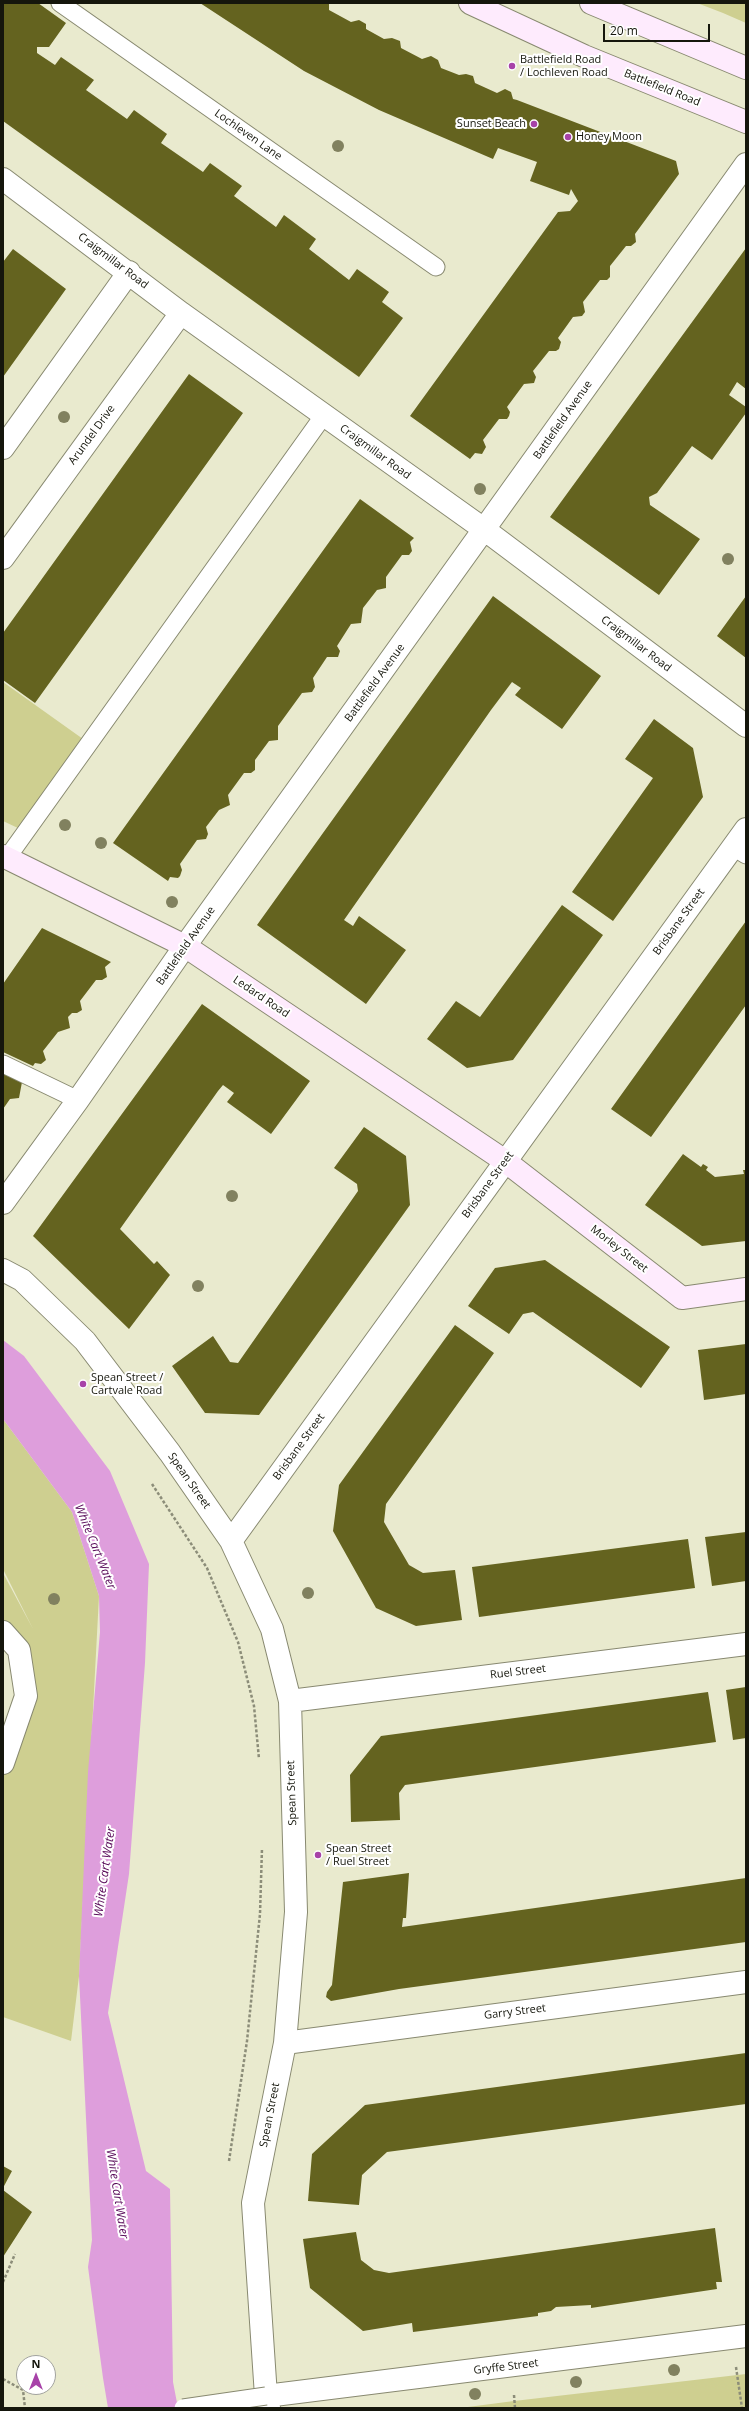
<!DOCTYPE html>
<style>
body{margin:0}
#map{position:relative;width:749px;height:2411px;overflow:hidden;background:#e9eace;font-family:"Open Sans",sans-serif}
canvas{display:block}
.frame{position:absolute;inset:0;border:4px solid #15160c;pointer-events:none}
.north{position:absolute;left:16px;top:2355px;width:40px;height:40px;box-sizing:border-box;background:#fff;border:1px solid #a1a29e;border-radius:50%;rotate:0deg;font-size:11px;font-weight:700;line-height:16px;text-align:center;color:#15160c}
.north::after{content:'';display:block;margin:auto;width:14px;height:18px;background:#a742a8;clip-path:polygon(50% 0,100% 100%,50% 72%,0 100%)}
.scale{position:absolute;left:603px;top:24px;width:107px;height:18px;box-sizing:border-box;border:2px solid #15160c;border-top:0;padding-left:5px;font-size:12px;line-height:14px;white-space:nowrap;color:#15160c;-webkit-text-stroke:3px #fff;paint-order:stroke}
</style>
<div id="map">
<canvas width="749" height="2411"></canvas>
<div class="frame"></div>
<div class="north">N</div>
<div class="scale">20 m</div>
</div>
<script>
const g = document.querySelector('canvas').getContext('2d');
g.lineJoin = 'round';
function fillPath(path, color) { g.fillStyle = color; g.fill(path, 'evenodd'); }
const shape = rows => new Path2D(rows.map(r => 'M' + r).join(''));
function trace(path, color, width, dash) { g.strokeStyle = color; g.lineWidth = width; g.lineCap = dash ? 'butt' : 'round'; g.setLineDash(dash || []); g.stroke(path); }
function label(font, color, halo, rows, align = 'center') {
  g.font = font + ' "Open Sans",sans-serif'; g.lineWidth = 4; g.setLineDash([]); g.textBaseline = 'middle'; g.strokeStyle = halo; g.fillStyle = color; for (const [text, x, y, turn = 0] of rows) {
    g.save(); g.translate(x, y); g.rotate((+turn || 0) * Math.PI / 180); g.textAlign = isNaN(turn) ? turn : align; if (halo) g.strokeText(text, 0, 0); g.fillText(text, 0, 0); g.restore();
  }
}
fillPath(shape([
 [697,3,746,3,746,23,723,13],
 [3,682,83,739,20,829,3,821],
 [3,1419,72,1512,99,1596,79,1976,71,2041,3,2017,3,1763,26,1696,3,1632,3,1573,33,1629,3,1569],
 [746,2374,746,2408,460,2408,514,2401]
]), '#cecf90');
fillPath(shape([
 [3,1340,24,1356,110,1471,149,1564,145,1663,129,1874,108,2013,146,2171,170,2189,173,2382,178,2408,108,2408,103,2378,88,2267,92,2240,79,1976,88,1772,100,1632,99,1596,72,1512,3,1419]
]), '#de9edc');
fillPath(shape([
 [3,3,38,3,66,23,49,47,37,47,37,53,55,65,61,57,94,80,86,90,127,119,134,110,167,134,161,143,203,172,210,163,242,186,234,196,276,227,284,215,316,239,309,249,349,280,357,269,389,292,382,302,403,318,359,377,3,121],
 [200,3,327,3,329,4,329,10,351,22,359,20,366,24,366,29,384,39,392,38,400,41,401,48,422,59,431,56,438,60,441,68,459,75,466,74,473,76,475,83,497,93,505,89,511,92,513,99,517,100,676,161,679,174,635,234,636,242,631,246,626,246,610,266,610,277,607,280,600,280,583,302,585,312,582,316,573,317,558,338,561,342,559,349,556,351,549,351,533,371,536,377,534,383,524,384,507,407,510,412,509,416,507,419,499,419,483,440,486,447,482,454,475,453,470,459,410,416,558,212,570,211,578,201,571,189,569,195,530,181,537,162,498,148,493,159,379,110,304,71],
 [746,248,746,389,737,382,729,395,746,407,746,413,712,460,692,446,657,493,649,497,650,505,700,539,659,595,550,517],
 [13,249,66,289,3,377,3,262],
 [189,374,243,413,35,703,3,680,3,633],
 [360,499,414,538,410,542,412,551,409,555,402,555,386,577,386,588,377,590,363,608,361,623,351,624,337,646,340,651,338,657,327,657,313,678,315,687,312,692,302,693,278,726,278,740,269,741,255,760,255,770,251,773,244,773,228,795,230,805,219,810,206,827,208,834,206,839,197,840,180,864,182,870,180,876,178,878,170,877,168,881,113,843],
 [493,596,601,676,562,729,515,695,521,688,512,682,491,710,344,920,353,926,359,916,406,950,366,1004,257,925],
 [746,596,746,658,717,636],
 [654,719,693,748,703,797,613,921,572,892,653,778,625,759],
 [562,905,603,935,513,1060,467,1068,427,1039,456,1001,480,1017],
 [746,921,746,1005,651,1137,611,1109],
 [42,928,111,962,105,967,107,977,102,980,96,980,80,1001,82,1010,77,1013,72,1013,68,1017,70,1028,58,1032,43,1051,46,1060,41,1064,35,1063,33,1066,3,1052,3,984],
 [202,1004,310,1081,271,1134,227,1102,234,1093,223,1085,218,1091,120,1229,154,1264,157,1261,170,1275,129,1329,33,1236],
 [3,1072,22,1082,19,1098,10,1099,3,1109],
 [364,1127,406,1156,410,1205,259,1415,205,1413,172,1366,213,1336,230,1362,238,1363,358,1191,357,1184,334,1168],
 [683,1154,701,1167,703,1164,708,1167,706,1170,715,1177,744,1174,743,1170,746,1170,746,1241,702,1246,645,1205],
 [545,1260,670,1347,641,1388,533,1312,523,1314,509,1334,468,1306,495,1268],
 [455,1325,494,1353,386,1504,384,1522,409,1565,423,1573,455,1570,462,1620,416,1626,376,1608,333,1531,339,1485],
 [746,1344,746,1394,704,1400,698,1350],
 [746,1532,746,1581,712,1586,705,1537],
 [688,1539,695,1588,479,1617,472,1567],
 [746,1687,746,1738,733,1740,726,1690],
 [708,1692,716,1742,405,1785,399,1793,400,1820,351,1822,350,1775,381,1736],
 [409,1873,406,1918,403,1918,402,1927,746,1878,746,1942,399,1989,331,2001,326,1997,327,1992,332,1985,343,1882],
 [746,2053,746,2104,387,2152,362,2175,359,2205,308,2201,312,2154,365,2105],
 [3,2166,12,2171,3,2188],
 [3,2190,32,2212,3,2257],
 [715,2228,722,2282,716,2282,717,2289,591,2308,591,2305,556,2307,551,2311,538,2313,538,2316,413,2332,412,2323,363,2331,310,2288,303,2239,356,2232,361,2260,374,2270,389,2273]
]), '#64631f');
const lane = shape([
 [60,3,436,267],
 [733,847,746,855],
 [7,858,324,415],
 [3,1064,78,1100]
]);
const street = shape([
 [3,179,181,313,485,530,746,726],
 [3,448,129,272],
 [3,558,181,313],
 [3,1203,78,1100,185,946,746,164],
 [3,1270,22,1280,85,1341,170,1453,231,1541,272,1629,290,1701,296,1912,285,2043,253,2203,266,2396,269,2408],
 [231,1541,746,829],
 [3,1632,19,1650,26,1696,3,1763],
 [290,1701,746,1644],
 [285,2043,746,1982],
 [266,2396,746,2336]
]);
const secondary = shape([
 [470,3,584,56,746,122],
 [591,3,746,68],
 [3,856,185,946,505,1161,682,1298,746,1289]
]);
trace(lane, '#888970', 19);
trace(street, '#888970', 24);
trace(secondary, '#888970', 24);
trace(shape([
 [152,1484,207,1568,238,1642,254,1706,259,1759],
 [229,2161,247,2041,260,1914,262,1848],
 [3,2282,15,2254],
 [736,2367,742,2408],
 [3,2379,23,2390,25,2408],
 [514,2395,515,2408]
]), '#8c8d79', 2.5, [3, 2]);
trace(lane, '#fff', 17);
trace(street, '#fff', 22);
trace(secondary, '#feebfd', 22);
const laneBridge = shape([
 [183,2408,266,2396]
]);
trace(laneBridge, '#888970', 19, []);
trace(laneBridge, '#fff', 17);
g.fillStyle = '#81815f';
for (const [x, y] of [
 [338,146],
 [64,417],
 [480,489],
 [728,559],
 [65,825],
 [101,843],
 [172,902],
 [232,1196],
 [198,1286],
 [308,1593],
 [54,1599],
 [674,2370],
 [576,2382],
 [475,2394]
]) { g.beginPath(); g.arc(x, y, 6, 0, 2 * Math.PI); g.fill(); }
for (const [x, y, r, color] of [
 [512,66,4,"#a742a8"],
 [534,124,4,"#a742a8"],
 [568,137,4,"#a742a8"],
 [83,1384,4,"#a742a8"],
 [318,1855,4,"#a742a8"]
]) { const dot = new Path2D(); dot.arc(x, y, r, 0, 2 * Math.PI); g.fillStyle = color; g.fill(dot); trace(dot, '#fff', 1.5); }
label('11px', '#15160c', '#fff', [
 ["Battlefield Road",520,60],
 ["/ Lochleven Road",520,73],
 ["Sunset Beach",526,124,"right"],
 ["Honey Moon",576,137],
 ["Spean Street /",91,1378],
 ["Cartvale Road",91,1391],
 ["Spean Street",326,1849],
 ["/ Ruel Street",326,1862]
], 'left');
label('11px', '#15160c', '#fff', [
 ["Battlefield Road",662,88,22],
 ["Lochleven Lane",248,135,35],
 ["Craigmillar Road",113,261,37],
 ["Battlefield Avenue",563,420,-55],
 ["Arundel Drive",92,435,-54],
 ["Craigmillar Road",375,452,36],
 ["Craigmillar Road",636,644,37],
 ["Battlefield Avenue",375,683,-54],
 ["Brisbane Street",679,922,-54],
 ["Battlefield Avenue",186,946,-55],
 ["Ledard Road",261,997,34],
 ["Brisbane Street",488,1185,-54],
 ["Morley Street",619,1249,38],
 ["Brisbane Street",299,1447,-54],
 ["Spean Street",189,1481,55],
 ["Ruel Street",518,1672,-7],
 ["Spean Street",292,1793,-92],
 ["Garry Street",515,2012,-7],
 ["Spean Street",270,2115,-79],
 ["Gryffe Street",506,2367,-7]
]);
label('italic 12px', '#580a59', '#fff', [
 ["White Cart Water",95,1547,68],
 ["White Cart Water",105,1872,-82],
 ["White Cart Water",117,2194,81]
]);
</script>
